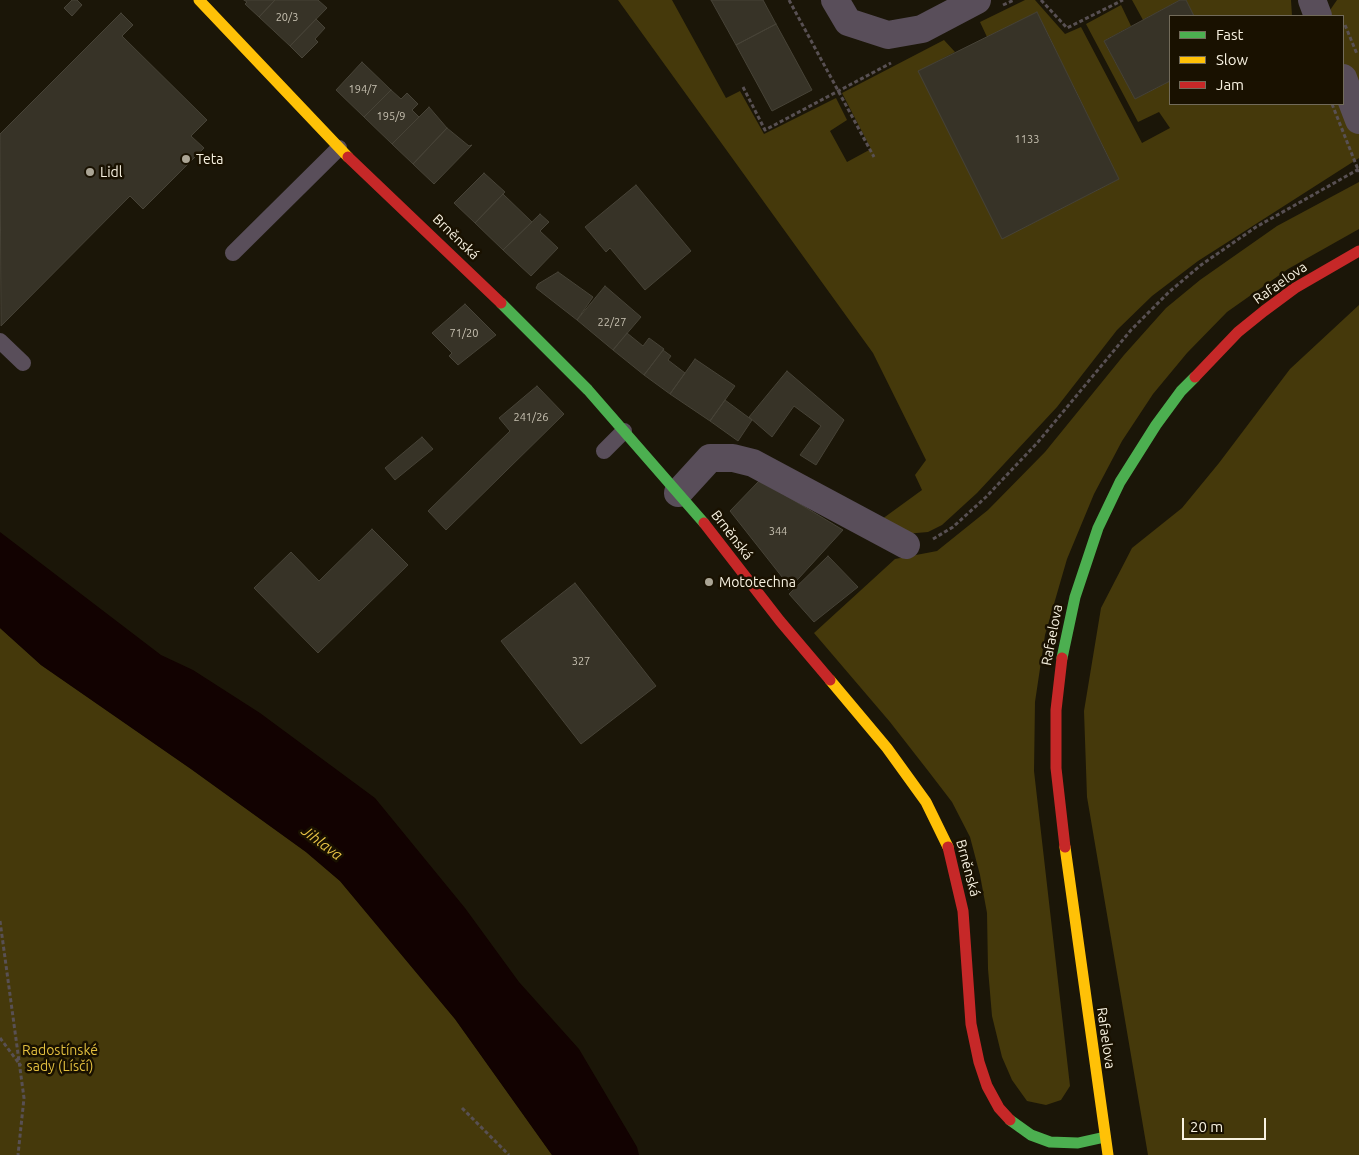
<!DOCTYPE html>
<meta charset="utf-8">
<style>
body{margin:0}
#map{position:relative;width:1359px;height:1155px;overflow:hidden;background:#1b1608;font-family:Ubuntu,sans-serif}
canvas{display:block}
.legend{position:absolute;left:1169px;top:15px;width:175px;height:90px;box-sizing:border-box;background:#191100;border:1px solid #726b5a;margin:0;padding:6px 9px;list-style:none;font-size:15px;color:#f8f2e1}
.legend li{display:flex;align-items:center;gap:10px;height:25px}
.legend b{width:25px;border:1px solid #726b5a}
.scale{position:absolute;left:1182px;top:1118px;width:84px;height:22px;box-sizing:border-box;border:2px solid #f8f2e1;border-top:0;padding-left:6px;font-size:15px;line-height:18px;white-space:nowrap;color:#f8f2e1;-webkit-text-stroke:4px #191100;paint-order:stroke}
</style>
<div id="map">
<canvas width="1359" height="1155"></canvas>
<ul class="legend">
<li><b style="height:6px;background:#4caf50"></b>Fast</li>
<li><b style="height:6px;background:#ffc107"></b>Slow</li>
<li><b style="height:6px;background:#c62828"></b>Jam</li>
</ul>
<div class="scale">20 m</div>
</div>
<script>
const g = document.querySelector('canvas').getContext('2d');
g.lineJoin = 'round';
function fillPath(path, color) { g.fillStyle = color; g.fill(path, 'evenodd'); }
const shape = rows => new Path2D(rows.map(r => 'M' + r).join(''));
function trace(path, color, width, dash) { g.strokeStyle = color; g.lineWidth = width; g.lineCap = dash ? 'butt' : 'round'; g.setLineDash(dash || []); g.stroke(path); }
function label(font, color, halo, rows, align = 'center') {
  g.font = font + ' Ubuntu,sans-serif'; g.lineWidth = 5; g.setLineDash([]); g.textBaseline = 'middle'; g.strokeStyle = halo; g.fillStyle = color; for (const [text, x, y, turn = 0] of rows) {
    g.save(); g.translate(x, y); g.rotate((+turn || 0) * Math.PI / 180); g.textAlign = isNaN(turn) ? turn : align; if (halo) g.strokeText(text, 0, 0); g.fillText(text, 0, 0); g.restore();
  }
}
fillPath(shape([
 [618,0,672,0,726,98,740,91,764,134,836,98,847,120,830,131,847,162,871,149,842,93,944,40,955,52,919,71,1003,238,1119,179,1037,12,987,37,980,22,1025,0,1035,0,1065,34,1081,27,1142,143,1170,128,1159,112,1138,122,1086,24,1121,5,1131,26,1104,41,1135,99,1170,81,1170,104,1343,104,1343,16,1326,16,1337,0,1359,0,1359,158,1198,261,1152,296,1117,330,1057,407,977,493,942,525,928,532,905,534,878,522,922,490,915,475,926,460,873,353],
 [1132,0,1180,0,1143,20],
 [1186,0,1291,0,1292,16,1194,16],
 [1359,182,1359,229,1288,269,1227,312,1187,353,1153,394,1122,441,1094,494,1067,559,1045,635,1035,702,1034,771,1070,1086,1061,1100,1046,1105,1027,1101,1012,1080,1002,1057,992,1016,988,969,987,913,980,875,970,837,952,802,929,772,890,722,814,633,895,559,937,551,988,510,1045,452,1124,355,1166,308,1200,280,1277,226],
 [1359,305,1359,1155,1148,1155,1087,797,1084,711,1101,608,1132,548,1182,508,1219,463,1290,369],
 [0,628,41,665,191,769,306,852,340,881,455,1019,552,1155,0,1155]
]), '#45390b');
fillPath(shape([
 [0,532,161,655,193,670,260,713,375,798,465,908,519,982,579,1049,637,1147,639,1155,552,1155,455,1019,340,881,306,852,191,769,41,665,0,628]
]), '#120201');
const building = shape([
 [72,0,77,0,82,5,72,16,64,8,72,0],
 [244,0,275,0,259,17,245,4,247,2,244,0],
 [275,0,318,0,327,8,290,46,259,17,275,0],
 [711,0,763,0,776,24,736,45,711,0],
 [1180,0,1186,0,1194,16,1170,16,1170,81,1135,99,1104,41,1180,0],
 [1037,12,1119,179,1002,239,918,71,1037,12],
 [121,13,133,25,122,36,207,120,191,136,204,148,143,209,130,196,1,326,0,134,121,13],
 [316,19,325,28,315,39,318,42,302,58,290,46,316,19],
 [776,24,812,90,772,111,736,45,776,24],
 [362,62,391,90,364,117,336,90,362,62],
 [391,90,401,99,407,93,418,104,412,110,419,117,392,144,364,117,391,90],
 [429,107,447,128,413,164,392,144,429,107],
 [447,128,469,146,472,145,434,184,413,164,447,128],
 [484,173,505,192,475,223,454,203,484,173],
 [636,185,691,251,645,290,610,248,606,252,585,227,636,185],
 [503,194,532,222,503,250,475,223,503,194],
 [540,214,549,222,540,231,558,248,531,276,503,250,540,214],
 [558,272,593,297,577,320,536,288,538,284,558,272],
 [605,286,641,317,613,350,577,320,605,286],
 [465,304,496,335,458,365,449,356,452,353,432,333,465,304],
 [627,333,643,346,649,338,664,349,644,375,613,350,627,333],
 [663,350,671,356,668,360,685,373,670,394,644,375,663,350],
 [695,359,735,386,710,421,670,394,695,359],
 [787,371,844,420,816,465,800,455,821,426,794,406,772,437,749,417,787,371],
 [537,386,564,414,446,530,428,511,510,431,499,418,537,386],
 [725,400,752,420,738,441,710,421,725,400],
 [422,437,433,449,395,480,385,468,422,437],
 [760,480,843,530,788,590,790,587,730,511,760,480],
 [372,529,408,565,318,653,254,588,291,552,319,581,372,529],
 [828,556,858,587,814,622,789,594,828,556],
 [575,583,656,686,581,744,501,641,575,583]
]);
fillPath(building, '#373327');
trace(building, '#474337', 1);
trace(shape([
 [789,0,874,157],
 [1041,0,1067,28,1123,0],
 [1003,5,1014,0],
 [1345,25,1357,54],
 [743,87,765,130,891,63],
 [933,539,953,527,986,497,1038,442,1131,330,1169,292,1201,265,1256,227,1359,169],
 [0,921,24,1098,18,1155],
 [0,1038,21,1066],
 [462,1108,509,1155]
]), '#585053', 3, [4, 2.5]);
trace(shape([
 [233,253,339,148],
 [0,341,23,363],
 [604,451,624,431]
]), '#594e5a', 16);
trace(shape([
 [835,0,848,22,888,35,922,29,977,0],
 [1312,0,1318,16],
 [1343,78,1359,120],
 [678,493,710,458,733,458,753,463,906,545]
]), '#594e5a', 28);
trace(shape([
 [501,303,588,390,704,523],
 [1062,658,1075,597,1098,528,1120,482,1156,425,1181,391,1195,377],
 [1010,1120,1031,1135,1050,1142,1078,1143,1105,1137]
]), '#4caf50', 11);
trace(shape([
 [199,0,348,157],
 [830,680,887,748,926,802,948,847],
 [1065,847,1108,1155]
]), '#ffc107', 11);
trace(shape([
 [348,157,501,303],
 [1195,377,1238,332,1264,311,1295,288,1359,251],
 [704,523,780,621,830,680],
 [1062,658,1056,710,1056,768,1065,847],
 [948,847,963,911,971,1024,979,1062,987,1086,999,1108,1010,1120]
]), '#c62828', 11);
trace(shape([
 [1332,104,1359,172]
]), '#585053', 3, [4, 2.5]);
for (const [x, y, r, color] of [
 [186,159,5,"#aba595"],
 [90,172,5,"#aba595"],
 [709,582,5,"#aba595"]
]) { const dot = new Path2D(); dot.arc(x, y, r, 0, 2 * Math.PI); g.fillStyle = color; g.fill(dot); trace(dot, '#191100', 2); }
label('11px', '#c8c2b2', null, [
 ["20/3",287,17],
 ["194/7",363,89],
 ["195/9",391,116],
 ["1133",1027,139],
 ["22/27",612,322],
 ["71/20",464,333],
 ["241/26",531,417],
 ["344",778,531],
 ["327",581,661]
]);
label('14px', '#f8f2e1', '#191100', [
 ["Teta",196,159],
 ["Lidl",100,172],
 ["Mototechna",719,582]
], 'left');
label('14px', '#f8f2e1', '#191100', [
 ["Brněnská",456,237,44],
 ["Rafaelova",1280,283,-35],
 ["Brněnská",732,535,52],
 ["Rafaelova",1052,635,-79],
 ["Brněnská",968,868,75],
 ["Rafaelova",1106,1038,82]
]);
label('14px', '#e3bf3e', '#191100', [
 ["Radostínské",60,1050],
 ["sady (Lísčí)",60,1066]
]);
label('italic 15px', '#eac546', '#191100', [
 ["Jihlava",322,843,37]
]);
</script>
